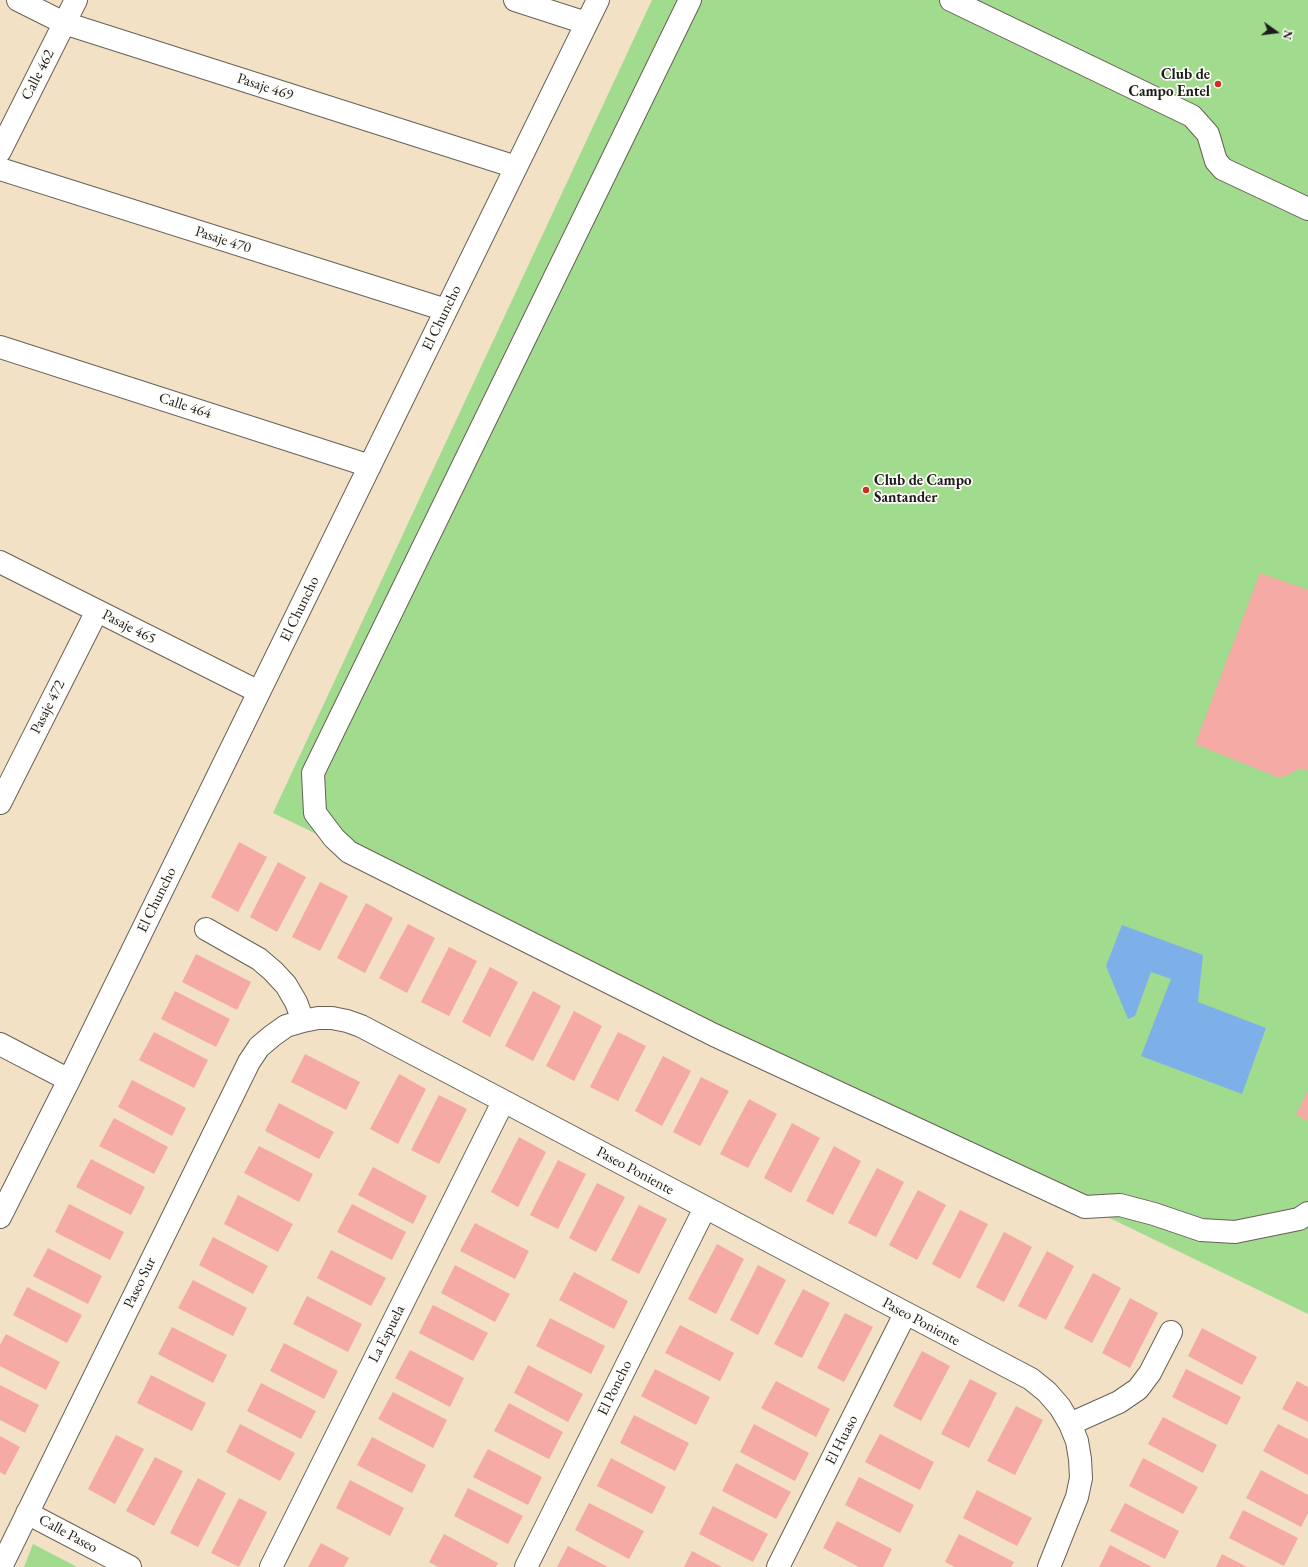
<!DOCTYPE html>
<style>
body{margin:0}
#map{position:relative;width:1308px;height:1567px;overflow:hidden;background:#f2e1c5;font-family:"EB Garamond",serif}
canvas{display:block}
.north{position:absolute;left:1256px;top:12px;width:40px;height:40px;-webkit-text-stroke:3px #fdfcf7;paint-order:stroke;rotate:104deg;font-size:11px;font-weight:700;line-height:16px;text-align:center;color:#1c1c1c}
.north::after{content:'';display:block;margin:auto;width:14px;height:18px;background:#1c1c1c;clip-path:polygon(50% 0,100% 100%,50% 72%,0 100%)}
</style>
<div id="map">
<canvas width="1308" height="1567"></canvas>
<div class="north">N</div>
</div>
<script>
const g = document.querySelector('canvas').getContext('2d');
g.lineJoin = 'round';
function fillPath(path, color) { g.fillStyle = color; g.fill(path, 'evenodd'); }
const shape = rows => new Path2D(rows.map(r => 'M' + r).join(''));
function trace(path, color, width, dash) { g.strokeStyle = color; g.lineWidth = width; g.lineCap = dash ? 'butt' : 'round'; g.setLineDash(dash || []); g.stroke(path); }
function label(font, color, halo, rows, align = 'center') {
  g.font = font + ' "EB Garamond",serif'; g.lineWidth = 3.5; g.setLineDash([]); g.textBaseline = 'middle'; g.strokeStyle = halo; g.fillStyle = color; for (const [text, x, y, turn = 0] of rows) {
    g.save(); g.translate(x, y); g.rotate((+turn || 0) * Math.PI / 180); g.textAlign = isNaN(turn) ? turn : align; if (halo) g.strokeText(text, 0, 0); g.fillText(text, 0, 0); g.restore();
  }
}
fillPath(shape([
 [652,0,1308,0,1308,1314,273,813],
 [33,1544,77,1567,24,1567]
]), '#a1db8e');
fillPath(shape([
 [1122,925,1203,955,1198,1002,1266,1028,1242,1094,1141,1056,1171,979,1151,972,1135,1016,1128,1019,1106,966]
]), '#7dafe9');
fillPath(shape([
 [1260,573,1308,590,1308,771,1301,768,1280,778,1195,744],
 [239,842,267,857,238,912,211,897],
 [278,862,306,877,277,932,250,917],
 [320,882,348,896,320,951,292,937],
 [366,903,393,918,365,973,337,958],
 [408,924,435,938,407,993,379,978],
 [449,947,477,961,449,1016,421,1002],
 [196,954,251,982,237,1010,182,982],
 [490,967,518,982,490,1037,462,1022],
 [175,991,230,1019,216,1047,161,1019],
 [533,991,561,1006,533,1061,505,1046],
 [574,1011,602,1026,574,1081,546,1066],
 [154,1032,208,1060,194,1088,139,1060],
 [618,1032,646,1046,618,1101,590,1087],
 [305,1054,360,1082,346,1110,291,1082],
 [663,1056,691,1071,662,1126,635,1111],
 [399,1074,426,1089,398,1144,370,1129],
 [701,1077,729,1091,700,1146,673,1132],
 [132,1080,186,1108,172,1136,118,1107],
 [1308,1090,1308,1121,1296,1115],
 [439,1095,467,1109,439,1164,411,1150],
 [749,1099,777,1114,748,1168,720,1154],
 [279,1103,334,1132,319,1159,265,1131],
 [114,1118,168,1147,154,1174,99,1146],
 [792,1123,820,1138,791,1193,764,1178],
 [519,1137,546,1152,518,1207,491,1192],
 [259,1146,313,1174,299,1202,244,1173],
 [834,1146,861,1161,833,1215,806,1201],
 [91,1159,145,1187,131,1215,76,1187],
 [558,1160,586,1174,558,1229,530,1215],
 [373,1167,427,1196,413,1224,358,1195],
 [877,1168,904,1182,876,1237,848,1223],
 [597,1183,625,1197,596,1252,569,1238],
 [918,1190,946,1205,917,1260,889,1245],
 [238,1195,293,1224,278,1252,224,1224],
 [69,1204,124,1232,110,1260,55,1232],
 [352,1204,406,1232,392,1260,337,1232],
 [639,1205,667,1219,639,1274,611,1260],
 [960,1210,988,1224,960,1279,932,1264],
 [475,1223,529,1251,515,1279,460,1251],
 [1004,1232,1032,1247,1004,1302,976,1287],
 [213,1237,268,1266,253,1294,199,1265],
 [717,1244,744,1259,716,1314,688,1299],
 [48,1248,102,1276,88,1304,33,1276],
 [331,1250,386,1278,371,1306,317,1278],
 [1047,1251,1074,1266,1046,1320,1018,1306],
 [455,1265,510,1294,495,1322,441,1293],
 [758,1265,786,1280,758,1335,730,1320],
 [574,1272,628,1301,614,1329,559,1300],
 [1093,1273,1121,1288,1092,1343,1064,1328],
 [193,1280,247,1308,233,1336,178,1308],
 [27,1287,82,1315,67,1343,13,1315],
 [803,1289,830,1303,802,1358,774,1344],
 [307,1296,362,1324,348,1352,293,1324],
 [1130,1298,1158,1313,1130,1368,1102,1353],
 [433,1305,488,1333,473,1361,419,1333],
 [845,1313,873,1327,844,1382,817,1368],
 [550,1318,605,1346,591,1374,536,1346],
 [680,1325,734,1353,720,1381,665,1353],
 [172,1327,227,1355,213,1383,158,1354],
 [1202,1328,1257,1357,1242,1385,1188,1356],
 [6,1334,60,1362,46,1390,0,1366,0,1345],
 [284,1343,338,1371,324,1399,270,1371],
 [410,1350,464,1378,450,1407,395,1378],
 [922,1351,950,1366,921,1421,893,1406],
 [528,1365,583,1394,568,1422,514,1393],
 [655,1369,710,1397,696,1425,641,1396],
 [1186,1369,1241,1397,1227,1425,1172,1397],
 [151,1375,206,1403,192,1431,137,1403],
 [970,1379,997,1393,969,1448,941,1434],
 [776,1381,830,1409,816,1437,761,1408],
 [1297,1381,1308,1387,1308,1422,1282,1409],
 [261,1383,316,1411,301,1439,247,1411],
 [0,1385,39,1405,25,1433,0,1420],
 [393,1392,447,1420,433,1448,378,1419],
 [509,1403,563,1432,549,1459,494,1431],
 [1016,1406,1043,1420,1015,1475,987,1461],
 [634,1415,689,1443,675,1471,620,1443],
 [1163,1417,1217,1445,1203,1473,1148,1444],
 [240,1424,295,1453,280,1481,226,1452],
 [754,1424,809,1453,795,1481,740,1452],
 [1278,1424,1308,1439,1308,1475,1263,1451],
 [880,1434,934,1462,920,1490,865,1462],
 [116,1435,144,1449,115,1504,88,1489],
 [0,1436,20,1447,5,1475,0,1472],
 [372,1437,426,1465,412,1493,357,1465],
 [488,1449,542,1477,528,1505,473,1477],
 [155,1457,183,1471,154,1526,126,1511],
 [611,1458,666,1487,652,1514,597,1486],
 [1143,1458,1198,1487,1183,1514,1129,1486],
 [736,1463,791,1492,776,1519,722,1491],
 [1261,1470,1308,1495,1308,1513,1301,1527,1246,1498],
 [859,1477,914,1505,900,1533,845,1505],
 [198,1478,226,1493,198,1547,170,1533],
 [350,1480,404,1508,390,1536,336,1508],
 [468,1488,523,1516,508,1544,454,1516],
 [977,1490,1032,1518,1017,1546,963,1518],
 [239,1498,267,1512,239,1567,211,1553],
 [589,1503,644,1531,629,1559,575,1530],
 [1125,1503,1179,1531,1165,1559,1110,1531],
 [713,1506,768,1534,753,1562,699,1534],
 [1243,1510,1298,1538,1284,1566,1229,1538],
 [837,1521,892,1549,883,1567,859,1567,823,1548],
 [444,1534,498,1563,496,1567,438,1567,429,1562],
 [959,1534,1014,1562,1011,1567,955,1567,945,1562],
 [321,1543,349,1558,344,1567,308,1567],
 [1110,1545,1152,1567,1099,1567],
 [568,1546,608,1567,557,1567],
 [692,1551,722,1567,684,1567],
 [1222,1554,1247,1567,1216,1567]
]), '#f5aaa5');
const minor = shape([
 [18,0,64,23,516,167],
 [515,0,586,23],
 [690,0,313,773,315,813,334,838,349,852,714,1035,1085,1207,1120,1205,1154,1214,1201,1230,1235,1232,1299,1219,1308,1213],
 [951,0,1192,116,1208,134,1216,161,1223,169,1308,209],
 [0,151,76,0],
 [0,169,446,310],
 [0,347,370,466],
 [0,562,259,692],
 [0,803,97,611],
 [206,929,259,959,273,971,286,985,296,1002,303,1021],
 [0,1044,69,1080],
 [0,1217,69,1080,598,0],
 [1070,1424,1119,1402,1138,1389,1150,1373,1171,1332],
 [27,1513,130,1567],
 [1,1567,249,1062,259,1047,272,1036,286,1026,303,1021,318,1018,332,1018,347,1021,361,1026,1031,1379,1047,1392,1060,1407,1070,1424,1077,1441,1080,1459,1081,1478,1077,1497,1049,1567],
 [271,1567,503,1102],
 [526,1567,705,1208],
 [778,1567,905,1314]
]);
trace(minor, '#676157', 24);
trace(minor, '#fff', 22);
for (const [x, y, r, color] of [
 [1218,84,4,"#c8321e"],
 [866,490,4,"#c8321e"]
]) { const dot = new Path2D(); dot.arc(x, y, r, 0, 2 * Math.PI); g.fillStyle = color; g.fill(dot); trace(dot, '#fdfcf7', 1.5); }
label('15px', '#1c1c1c', '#fdfcf7', [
 ["Calle 462",38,75,-63],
 ["Pasaje 469",265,87,18],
 ["Pasaje 470",223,240,18],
 ["El Chuncho",442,318,-64],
 ["Calle 464",185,406,18],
 ["El Chuncho",300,609,-64],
 ["Pasaje 465",129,627,27],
 ["Pasaje 472",48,707,-63],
 ["El Chuncho",157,900,-64],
 ["Paseo Poniente",635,1171,28],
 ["Paseo Sur",140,1283,-64],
 ["Paseo Poniente",921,1322,28],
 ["La Espuela",387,1334,-63],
 ["El Poncho",615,1388,-64],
 ["El Huaso",842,1440,-63],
 ["Calle Paseo",68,1534,28]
]);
label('bold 15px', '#1c1c1c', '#fdfcf7', [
 ["Club de",1210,75],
 ["Campo Entel",1210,92],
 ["Club de Campo",874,481,"left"],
 ["Santander",874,498,"left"]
], 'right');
</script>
